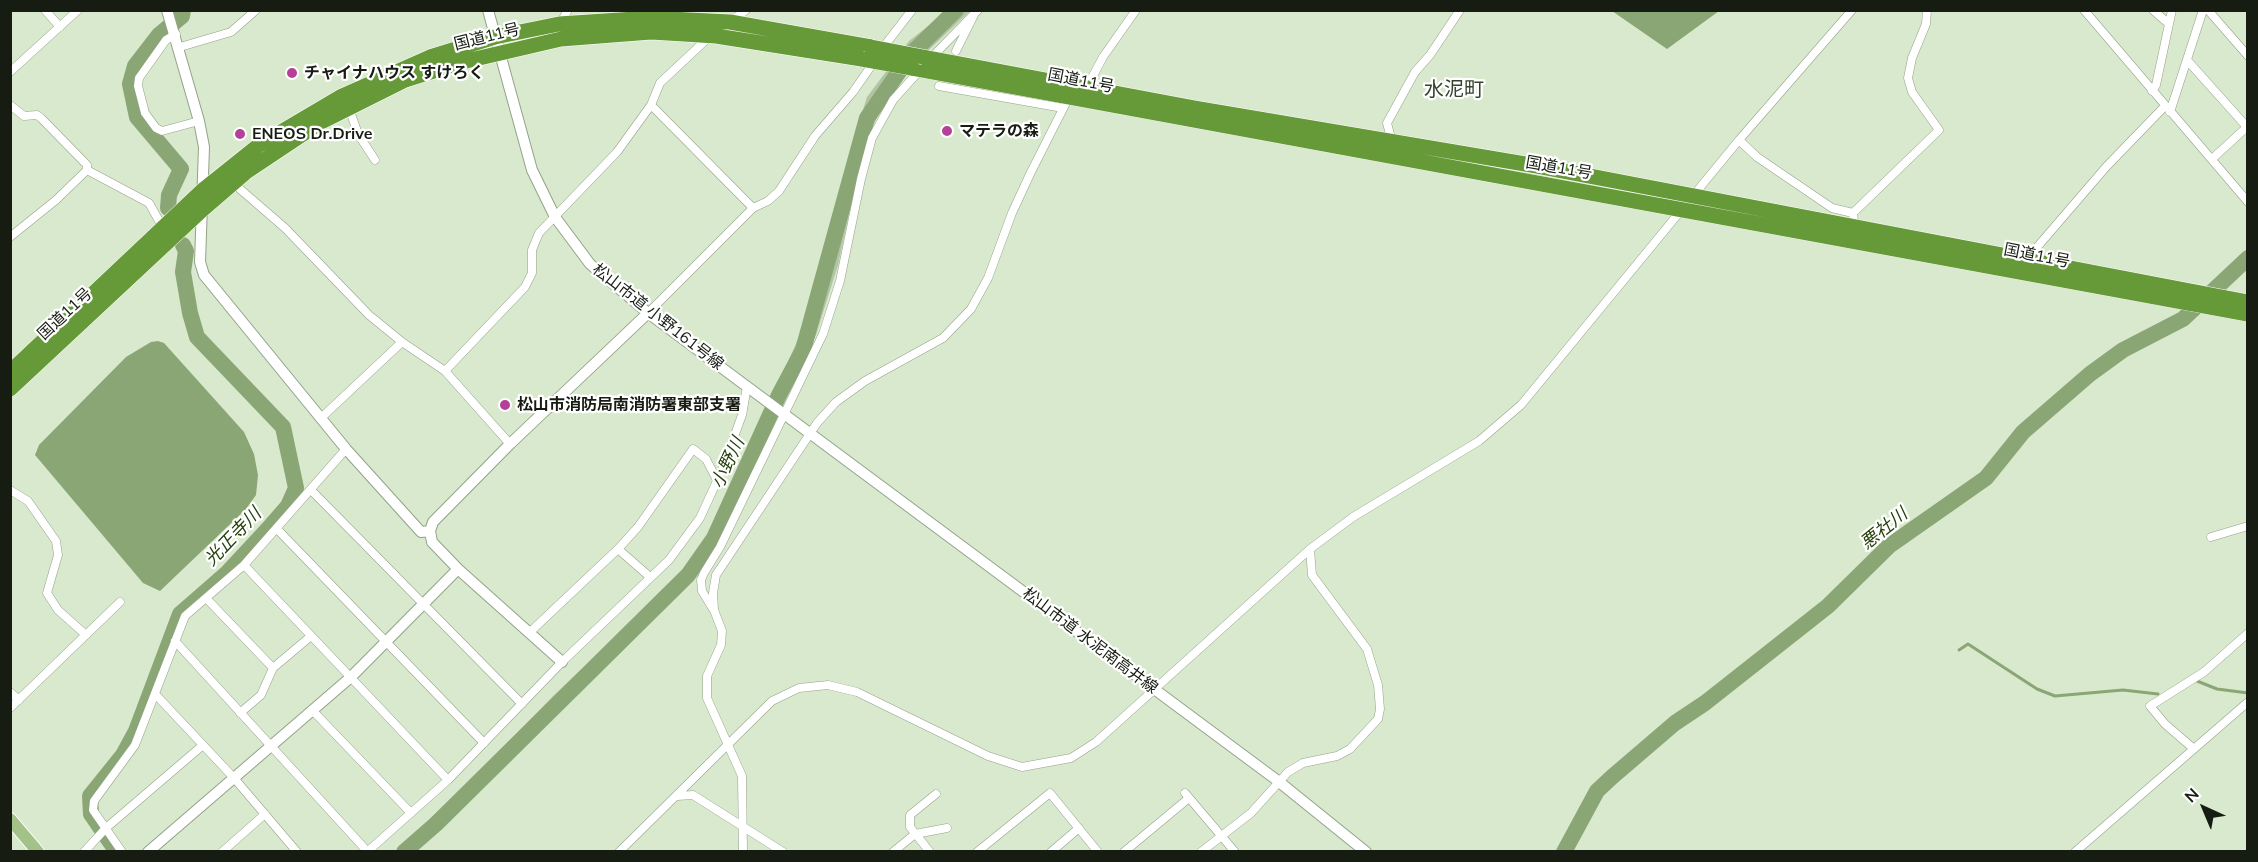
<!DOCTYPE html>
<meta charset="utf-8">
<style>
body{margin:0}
#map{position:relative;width:2258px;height:862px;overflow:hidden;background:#d9e9ce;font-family:Mulish,sans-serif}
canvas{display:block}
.frame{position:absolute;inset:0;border:12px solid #161c12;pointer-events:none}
.north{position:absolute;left:2174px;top:778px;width:60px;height:60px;-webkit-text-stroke:4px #fff;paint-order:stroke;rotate:316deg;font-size:16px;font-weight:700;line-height:24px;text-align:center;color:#161c12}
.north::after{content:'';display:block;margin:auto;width:21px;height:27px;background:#161c12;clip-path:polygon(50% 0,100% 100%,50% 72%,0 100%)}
</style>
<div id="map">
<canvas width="2258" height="862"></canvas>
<div class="frame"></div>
<div class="north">N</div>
</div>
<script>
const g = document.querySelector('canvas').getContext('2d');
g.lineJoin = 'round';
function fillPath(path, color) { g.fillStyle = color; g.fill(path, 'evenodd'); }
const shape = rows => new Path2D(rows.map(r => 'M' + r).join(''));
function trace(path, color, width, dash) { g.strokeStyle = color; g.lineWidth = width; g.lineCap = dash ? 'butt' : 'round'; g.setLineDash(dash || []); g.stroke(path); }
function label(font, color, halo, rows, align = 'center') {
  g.font = font + ' Mulish,"Noto Sans JP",sans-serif'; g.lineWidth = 4.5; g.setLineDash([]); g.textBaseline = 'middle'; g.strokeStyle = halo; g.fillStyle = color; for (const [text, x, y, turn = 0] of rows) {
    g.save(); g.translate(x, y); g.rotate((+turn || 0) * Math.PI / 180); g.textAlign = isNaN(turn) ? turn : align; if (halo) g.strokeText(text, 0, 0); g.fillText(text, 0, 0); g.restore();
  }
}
fillPath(shape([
 [947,11,970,11,897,80,872,127,863,148,838,265,816,335,709,559,699,573,572,694,473,796,412,851,394,852,476,776,553,696,643,611,689,564,704,543,723,507,811,310,826,261,826,250,828,250,852,145,867,97,909,41]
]), '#b1c4a4');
fillPath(shape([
 [1612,11,1719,11,1667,49],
 [158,341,164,343,244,432,254,454,258,475,256,495,246,509,160,591,143,583,35,455,39,445,126,357,151,342]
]), '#8aa675');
trace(shape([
 [1959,650,1968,644,2037,689,2055,696,2123,690,2158,694],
 [2197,681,2217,689,2248,693]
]), '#8aa675', 3);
trace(shape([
 [168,208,169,195,181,169,137,117,130,84,135,66,159,35,182,16,183,10],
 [117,852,91,814,90,796,123,755,136,731,180,614,227,573,268,529,288,506,296,488,283,427,197,337,190,313,183,272,186,251,183,245],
 [404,852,436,824,688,575,714,538,779,395,803,350,867,118,912,53,956,10],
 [1564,852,1597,791,1612,777,1675,723,1705,703,1828,606,1889,546,1986,478,2023,432,2090,374,2123,350,2183,319,2248,258]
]), '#8aa675', 16);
const street = shape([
 [45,10,60,27],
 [2084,10,2248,202],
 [2153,10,2169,24],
 [2208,10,2248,56],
 [730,22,746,10],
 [559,25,568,10],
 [176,34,166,40,139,78,138,86,145,113,156,128,162,131,199,121],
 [180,47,231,32,256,10],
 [882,49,912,10],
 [956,51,974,15],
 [931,58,978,10],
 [2187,60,2247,127],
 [10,72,78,10],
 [939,86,1063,108],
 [1087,87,1103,57,1136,10],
 [2152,91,2156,85,2172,10],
 [10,105,24,116,37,115,41,118,87,165,87,170,56,200,10,237],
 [651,105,753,208],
 [349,108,358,134,375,160],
 [2170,112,2203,10],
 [1739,140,1757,157,1832,208,1853,213],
 [1392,142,1387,123,1415,72,1430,55,1460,10],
 [2212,159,2248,126],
 [87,170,149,203,163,228],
 [233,183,285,228,369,315,402,342,445,371,510,444],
 [1855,229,1853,213,1939,130,1912,92,1908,78,1912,58,1926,24,1927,10],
 [2026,260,2106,167,2165,106],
 [648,313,753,208,768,201,779,191,815,136,853,92,874,62],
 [445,371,525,287,532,273,532,250,539,233,617,152,651,105,660,83,708,38],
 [321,418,402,342],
 [10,490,28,501,56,541,58,555,47,593,58,610,86,635],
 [312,491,522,704],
 [277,529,484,743],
 [2211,537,2248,526],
 [618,549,650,577],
 [244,565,448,780],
 [206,598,273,668],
 [713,609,702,591,701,580,704,573,720,547,823,334,840,281,861,179,872,138,893,100,921,69],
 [529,633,618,549,638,527,693,449,706,459,717,480],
 [175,641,367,851],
 [10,692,19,700],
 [156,695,234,778,297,852],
 [10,708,120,602],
 [313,711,411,813],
 [240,713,261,695,273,668,311,636],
 [2194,749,2165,724,2150,706,2204,672,2248,633],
 [1185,793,1235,852],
 [677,796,693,795,783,852],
 [84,852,106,828,203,745],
 [122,852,93,810,94,801,135,745,185,616,244,565,346,449],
 [222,852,265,814],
 [367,852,448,780,562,662,669,560,700,518,722,470,742,415,747,386],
 [619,852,772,701,799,688,828,685,857,692,988,756,1022,767,1071,758,1096,742,1310,549,1353,517,1479,441,1521,405,1739,140,1852,10],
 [743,852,742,776,707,698,707,676,721,645,722,631,714,610,713,593,716,575,817,423,836,402,865,381,943,338,971,309,988,278,1012,213,1031,172,1070,95],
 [893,852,915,834,947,828],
 [930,852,910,827,910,815,936,794],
 [977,852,1050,793,1098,852],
 [1051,852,1079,828],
 [1124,852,1189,798],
 [1201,852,1251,813,1288,772,1303,763,1337,756,1350,749,1378,719,1380,709,1378,685,1367,649,1312,575,1310,549],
 [2075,852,2248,702]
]);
const secondary = shape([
 [167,10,199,121,204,147,200,262,204,275,346,449,421,532,430,531],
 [488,10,532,170,555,217,590,264,648,313,1278,781,1366,852],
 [562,662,458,569,432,542,430,531,433,522,510,444,648,313],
 [148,852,351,677,458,569]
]);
const primary = shape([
 [10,819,38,852]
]);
const highway = shape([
 [923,57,1195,108,1537,166,2248,302],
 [912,68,2248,314],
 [10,372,204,189,259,145,342,96,430,57,495,37,559,24,650,18,730,22,871,47],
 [10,389,202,210,246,172,321,122,405,80,462,62,561,39,651,32,716,36,862,59]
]);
trace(street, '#93a289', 9);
trace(secondary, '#93a289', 12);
trace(primary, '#fff', 14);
trace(highway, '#fff', 16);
trace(street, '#fff', 8);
trace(secondary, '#fff', 10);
trace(primary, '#a3c288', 12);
trace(highway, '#669938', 15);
const highwayBridge = shape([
 [871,47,923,57],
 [862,59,912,68]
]);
trace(highwayBridge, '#fff', 16, []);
trace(highwayBridge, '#669938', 15);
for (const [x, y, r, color] of [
 [292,73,6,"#b54097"],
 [947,131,6,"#b54097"],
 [240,134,6,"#b54097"],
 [505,405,6,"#b54097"]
]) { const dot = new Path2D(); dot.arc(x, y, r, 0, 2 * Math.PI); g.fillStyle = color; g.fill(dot); trace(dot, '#fff', 2); }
label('16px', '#161c12', '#fff', [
 ["国道11号",487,37,-14],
 ["国道11号",1081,81,11],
 ["国道11号",1559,168,10],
 ["国道11号",2037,256,11],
 ["国道11号",65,314,-43],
 ["松山市道 小野161号線",658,317,38],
 ["松山市道 水泥南高井線",1090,641,37]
]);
label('bold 16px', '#161c12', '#fff', [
 ["チャイナハウス すけろく",304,73],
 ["マテラの森",959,131],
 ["ENEOS Dr.Drive",252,134],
 ["松山市消防局南消防署東部支署",517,405]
], 'left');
label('italic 18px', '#26410b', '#fff', [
 ["小野川",728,463,-65],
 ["悪社川",1884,529,-39],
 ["光正寺川",233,537,-46]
]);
label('20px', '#35422c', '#fff', [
 ["水泥町",1454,90]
]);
</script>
